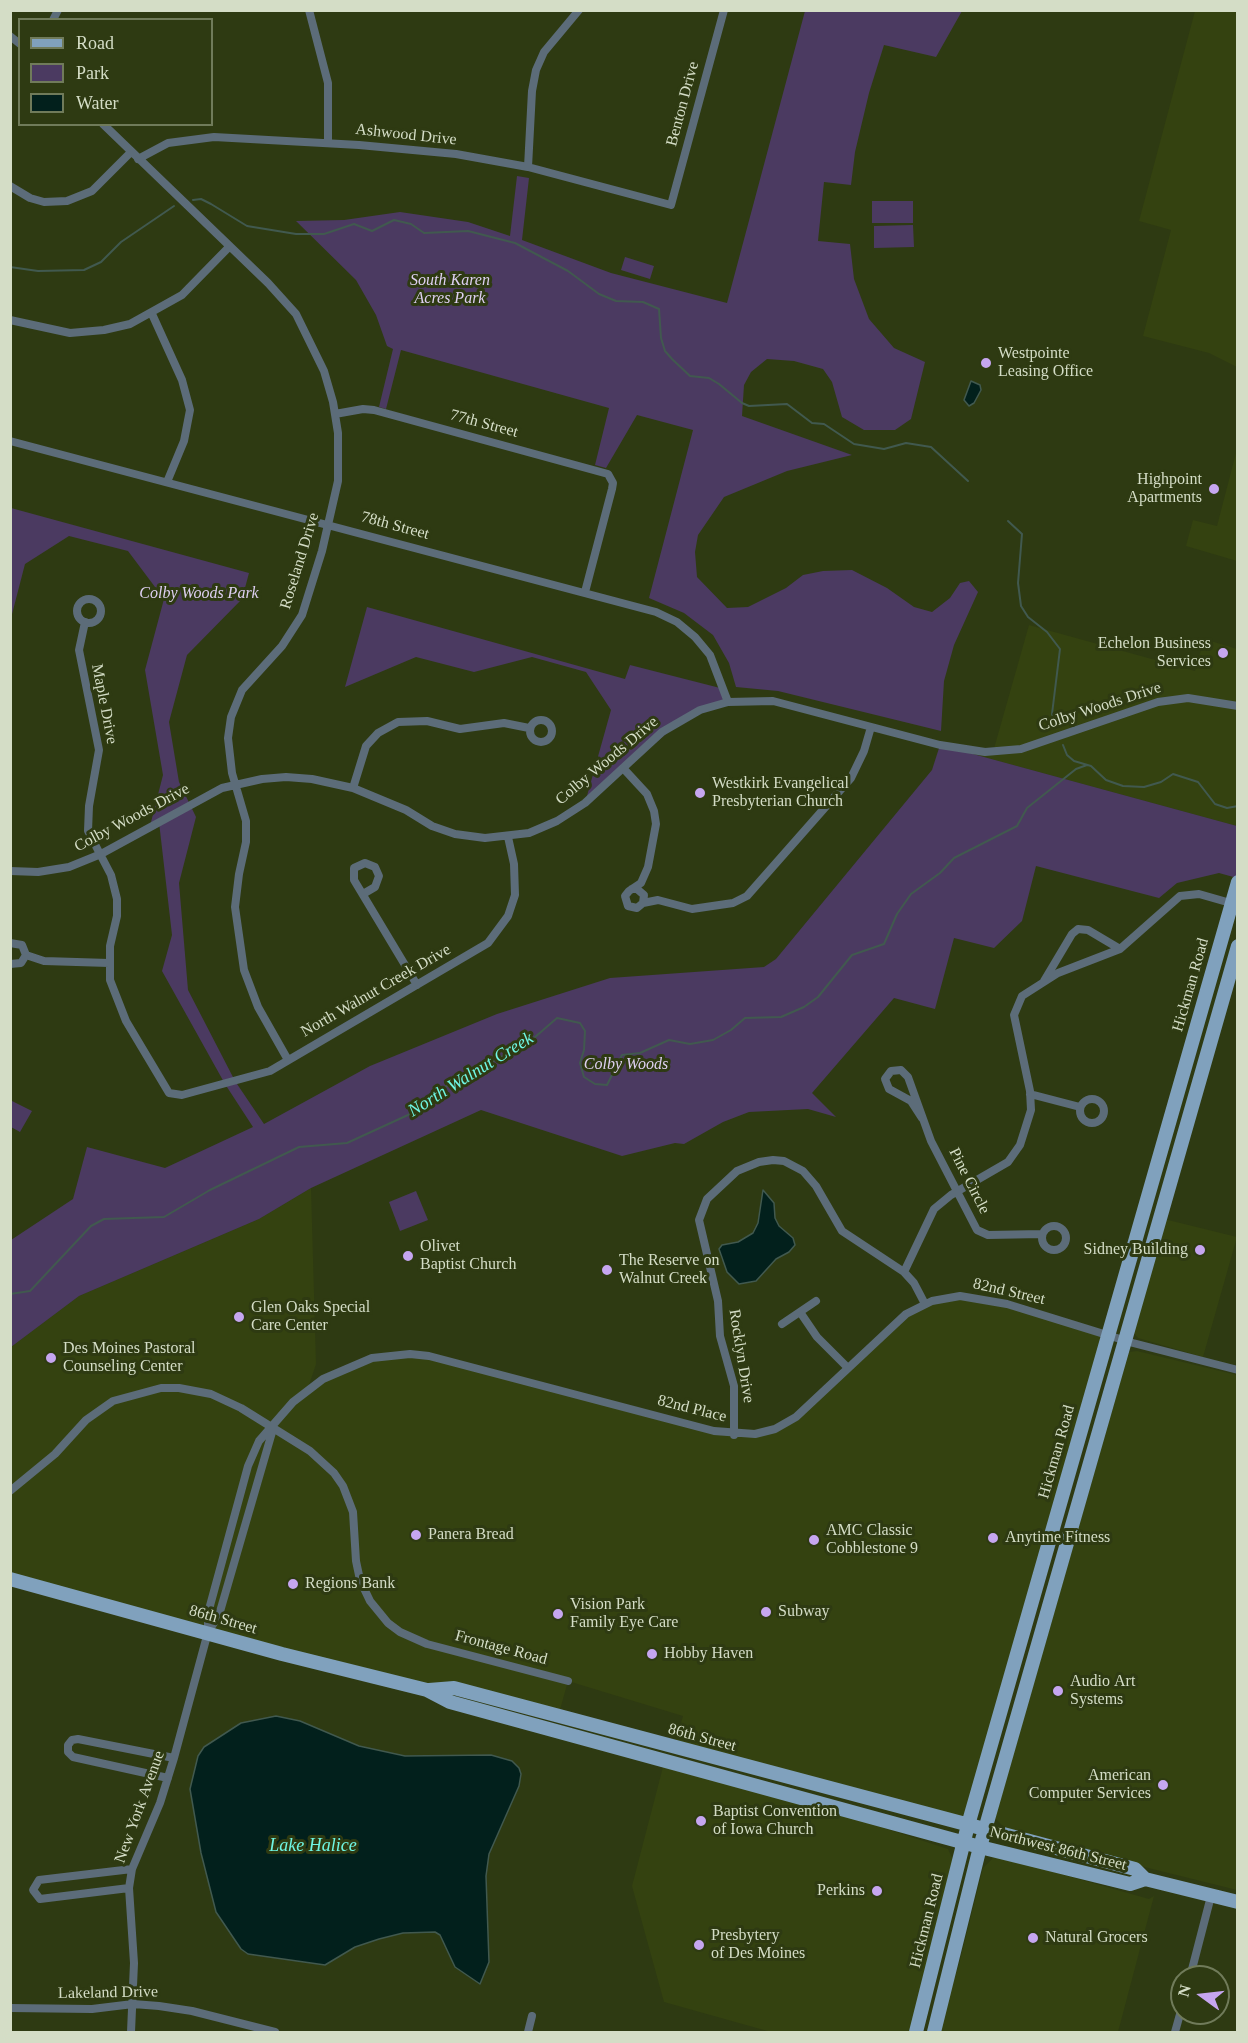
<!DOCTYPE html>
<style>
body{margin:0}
#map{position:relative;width:1248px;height:2043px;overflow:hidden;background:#2e3a12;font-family:"Times New Roman",serif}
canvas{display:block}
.frame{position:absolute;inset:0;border:12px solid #d4ddc6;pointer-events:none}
.legend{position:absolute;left:18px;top:18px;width:195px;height:108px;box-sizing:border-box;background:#2e3a12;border:2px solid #707b5a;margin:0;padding:8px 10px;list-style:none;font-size:18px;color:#d4ddc6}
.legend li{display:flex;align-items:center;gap:12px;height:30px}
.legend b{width:30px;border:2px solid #707b5a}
.north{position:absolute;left:1170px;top:1965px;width:60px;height:60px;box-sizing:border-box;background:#2e3a12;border:2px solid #707b5a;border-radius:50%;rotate:285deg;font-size:16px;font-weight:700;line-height:24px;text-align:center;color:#d4ddc6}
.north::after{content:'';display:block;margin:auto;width:21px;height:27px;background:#c6a6f0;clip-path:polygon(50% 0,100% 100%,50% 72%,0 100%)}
</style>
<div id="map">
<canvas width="1248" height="2043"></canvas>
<div class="frame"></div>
<ul class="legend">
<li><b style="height:8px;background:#80a1bd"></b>Road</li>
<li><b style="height:16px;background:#4b3a61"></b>Park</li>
<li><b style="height:16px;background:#02201c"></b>Water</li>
</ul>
<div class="north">N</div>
</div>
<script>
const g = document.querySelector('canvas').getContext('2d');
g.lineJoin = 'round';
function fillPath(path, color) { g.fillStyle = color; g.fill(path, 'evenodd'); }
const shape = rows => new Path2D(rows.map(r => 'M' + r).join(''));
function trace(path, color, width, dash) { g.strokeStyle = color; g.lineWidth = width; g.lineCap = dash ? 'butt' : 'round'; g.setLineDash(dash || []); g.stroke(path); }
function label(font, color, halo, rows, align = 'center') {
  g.font = font + ' "Times New Roman",serif'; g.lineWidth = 6; g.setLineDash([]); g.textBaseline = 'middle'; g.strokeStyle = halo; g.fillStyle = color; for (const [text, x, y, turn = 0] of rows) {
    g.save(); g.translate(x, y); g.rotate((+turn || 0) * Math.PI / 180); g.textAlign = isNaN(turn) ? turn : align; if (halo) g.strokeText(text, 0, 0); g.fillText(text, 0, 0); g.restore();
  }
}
fillPath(shape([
 [1195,11,1237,11,1237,367,1209,353,1143,336,1171,230,1139,221],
 [1237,449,1237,561,1186,546,1193,520,1217,526],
 [1029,625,1195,671,1204,639,1237,649,1237,826,940,745,993,752],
 [311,1188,316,1364,308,1388,355,1363,410,1354,738,1435,782,1426,895,1323,925,1304,976,1297,1108,1336,968,1825,674,1747,683,1716,568,1681,558,1717,454,1689,427,1690,11,1579,11,1347,79,1296,259,1219],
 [1164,1219,1237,1237,1203,1357,1138,1338,1133,1332],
 [1137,1351,1237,1375,1237,1890,1108,1858,1005,1828,995,1818,1129,1352],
 [663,1767,853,1818,948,1849,953,1860,911,2032,771,2032,664,2002,632,1886],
 [1001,1857,1149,1899,1154,1896,1118,2032,938,2032,959,1964,983,1868,993,1858]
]), '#344210');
fillPath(shape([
 [805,11,962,11,936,57,884,45,869,93,855,152,851,185,824,182,818,241,850,244,854,279,869,319,894,348,925,362,911,419,895,430,864,430,842,417,832,382,823,369,794,361,767,359,751,372,744,385,742,416,852,455,787,471,724,497,698,535,695,552,697,577,727,608,748,607,786,588,803,575,823,571,852,570,887,588,914,607,932,612,950,598,960,583,969,581,978,592,954,645,944,681,941,731,778,691,736,687,729,663,713,635,684,613,649,598,693,430,637,415,606,468,595,465,609,408,401,350,386,409,379,407,393,349,387,346,376,315,356,280,296,221,344,220,400,212,468,222,510,236,517,176,529,178,522,240,611,273,727,303],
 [872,201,913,201,913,223,872,223],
 [913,225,914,247,874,248,874,226],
 [625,257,654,266,650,279,621,270],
 [11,508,249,573,242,599,187,655,169,722,179,782,196,817,179,883,188,990,235,1081,264,1124,370,1066,497,1014,610,978,764,967,776,959,932,770,940,745,1237,826,1237,878,1219,873,1177,883,1159,898,1036,866,1022,921,994,948,954,938,935,1009,894,998,812,1093,836,1117,808,1109,749,1112,723,1122,684,1144,675,1143,622,1156,481,1110,311,1188,259,1219,79,1296,11,1347,11,1240,73,1199,87,1147,165,1168,253,1127,225,1084,162,971,172,935,159,822,150,826,163,775,145,670,164,599,128,551,69,536,25,564,11,618],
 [367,607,625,679,630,665,724,689,728,702,687,716,585,803,611,710,586,672,532,657,474,672,416,657,345,687],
 [10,1100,32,1111,20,1132,11,1127],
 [416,1191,428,1220,400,1231,389,1202]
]), '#4b3a61');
const water = shape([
 [971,381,980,385,981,390,974,403,969,406,964,400,971,381],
 [763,1190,774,1203,775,1218,779,1226,793,1238,795,1245,789,1252,776,1259,756,1281,739,1284,727,1272,719,1249,722,1245,738,1242,753,1233,758,1223,763,1190],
 [276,1716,300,1721,359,1746,405,1756,491,1755,512,1761,519,1768,521,1774,519,1786,489,1854,486,1876,489,1962,480,1984,455,1967,440,1935,435,1932,403,1933,379,1939,355,1947,325,1965,248,1954,241,1949,216,1912,201,1853,190,1789,198,1756,204,1747,241,1723,276,1716]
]);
fillPath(water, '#02201c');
trace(water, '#41594f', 1.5);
trace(shape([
 [193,200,201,199,211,204,247,226,296,234,324,234,354,224,372,231,394,220,411,224,424,233,468,231,515,243,568,271,599,294,616,301,643,302,659,309,661,338,665,351,672,359,690,376,709,378,719,384,742,403,749,406,787,404,812,423,824,424,854,444,884,449,906,443,931,447,968,481],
 [10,267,38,271,84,270,101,262,121,242,174,206],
 [1008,521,1022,534,1018,583,1021,606,1028,617,1047,632,1060,649,1052,714,1056,723],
 [1063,745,1067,755,1074,761,1091,766,1106,780,1123,786,1144,787,1161,782,1173,774,1198,782,1215,804,1227,808,1238,806],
 [10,1294,30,1291,91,1226,104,1219,164,1217,210,1190,299,1147,347,1143,408,1115,452,1082,527,1044,557,1018,580,1023,585,1031,584,1050,580,1063,584,1077,595,1084,607,1085,622,1055,640,1053,669,1040,690,1044,713,1040,731,1030,745,1018,781,1017,804,1007,818,997,852,955,884,944,897,914,911,894,940,873,954,858,1017,826,1027,808,1076,769,1087,765]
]), '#41594f', 2);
trace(shape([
 [309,10,328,83,328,142],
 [53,20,58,10],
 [10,36,20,44],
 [103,124,268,283,296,314,324,371,333,402,338,433,338,481,322,551,302,615,282,646,242,690,231,717,228,738,232,773,246,821,246,842,239,874,235,907,244,970,258,1007,288,1060],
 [138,159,168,143,214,137,359,145,456,154,528,167,671,205,724,10],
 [528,167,532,91,536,70,544,52,579,10],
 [10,186,30,198,44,202,67,201,92,191,131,152],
 [152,314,182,380,190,410,184,441,167,482],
 [10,320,70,333,104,330,130,324,182,295,229,247],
 [335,414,363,409,374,410,608,474,613,483,612,489,585,592],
 [10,441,656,612,677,622,695,637,710,655,728,702],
 '77 611a12 12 0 1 1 24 0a12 12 0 1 1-24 0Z',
 [85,622,79,650,99,750,89,806,88,831,111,875,117,899,117,916,110,946,110,980,126,1021,169,1093,182,1095,270,1071,488,943,508,916,515,895,514,864,508,837],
 '530 731a11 11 0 1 1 22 0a11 11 0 1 1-22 0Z',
 [623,768,647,794,654,811,656,824,648,867,641,883,629,891,625,896,628,906,637,908,643,903,644,895,637,889,632,889],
 [353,788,366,746,378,733,398,722,427,721,460,729,504,723,529,728],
 [10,871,38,872,69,867,101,854,222,788,262,779,286,777,312,779,353,788,406,810,432,826,455,834,485,838,529,833,557,821,585,803,662,732,700,710,728,702,773,701,940,745,985,752,1021,749,1158,702,1188,698,1238,706],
 [363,894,375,887,379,876,375,867,365,863,354,868,354,880,417,985],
 [643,903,658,900,692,909,733,903,747,896,851,778,864,751,871,727],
 [10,943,22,945,26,955,21,963,10,964],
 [26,955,44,961,109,963],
 [1044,981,1072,934,1078,929,1088,930,1120,949],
 [1030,1094,1080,1107],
 '1080 1111a12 12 0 1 1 24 0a12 12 0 1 1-24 0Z',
 [922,1118,911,1101,889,1089,885,1079,891,1071,901,1070,908,1077,931,1141,977,1230,988,1235,1042,1234],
 '1042 1238a12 12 0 1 1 24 0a12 12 0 1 1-24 0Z',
 [904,1272,934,1209,951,1195,1008,1162,1020,1145,1031,1110,1030,1091,1014,1015,1022,996,1058,973,1120,949,1180,896,1199,894,1234,904],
 [800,1312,817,1337,848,1368],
 [782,1324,816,1301],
 [734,1435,734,1386,720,1336,718,1301,699,1220,707,1199,737,1171,759,1162,773,1160,784,1161,803,1171,816,1186,842,1231,904,1272,914,1283,925,1304],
 [10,1491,55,1454,86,1420,113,1401,161,1388,179,1388,211,1394,241,1408,310,1451,334,1473,343,1486,353,1512,356,1561,360,1580,370,1601,388,1623,400,1632,427,1644,568,1681],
 [208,1632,219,1615,273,1429],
 [168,1778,73,1757,68,1752,68,1745,72,1740,78,1739,174,1758],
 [129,1888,40,1899,33,1890,39,1880,132,1869],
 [1190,1977,1211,1896],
 [10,2008,92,2009,133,2004,159,2006,192,2011,275,2032],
 [131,2032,134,1963,129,1888,132,1869,160,1803,174,1758,208,1632,208,1613,248,1466,259,1441,293,1402,323,1379,372,1358,410,1354,429,1356,714,1431,755,1434,775,1429,796,1417,906,1314,932,1301,960,1296,1007,1304,1133,1343,1238,1370],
 [528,2032,532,2016],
 [1175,2032,1182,2007]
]), '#5c6c79', 8);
trace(shape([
 [10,1579,282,1654,427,1690,450,1702,980,1847,1130,1884,1145,1879],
 [429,1690,454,1688,1135,1869,1145,1879,1238,1902],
 [916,2032,968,1825,1238,882],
 [934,2032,980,1847,1238,946]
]), '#80a1bd', 14);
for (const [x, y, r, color] of [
 [986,363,6,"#c6a6f0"],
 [1214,489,6,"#c6a6f0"],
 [1223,653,6,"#c6a6f0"],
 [700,793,6,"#c6a6f0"],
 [1200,1250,6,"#c6a6f0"],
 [408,1256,6,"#c6a6f0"],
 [607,1270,6,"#c6a6f0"],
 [239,1317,6,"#c6a6f0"],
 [51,1358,6,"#c6a6f0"],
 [416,1535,6,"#c6a6f0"],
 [993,1538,6,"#c6a6f0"],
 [814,1540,6,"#c6a6f0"],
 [293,1584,6,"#c6a6f0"],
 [766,1612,6,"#c6a6f0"],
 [558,1614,6,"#c6a6f0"],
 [652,1654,6,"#c6a6f0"],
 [1058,1691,6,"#c6a6f0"],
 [1163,1785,6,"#c6a6f0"],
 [701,1821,6,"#c6a6f0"],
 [877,1891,6,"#c6a6f0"],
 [1033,1938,6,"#c6a6f0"],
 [699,1945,6,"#c6a6f0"]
]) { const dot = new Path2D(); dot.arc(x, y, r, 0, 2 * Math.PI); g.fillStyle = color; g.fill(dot); trace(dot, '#2e3a12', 2); }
label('16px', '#d4ddc6', '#2e3a12', [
 ["Benton Drive",683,104,-75],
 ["Ashwood Drive",406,135,6],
 ["77th Street",484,424,15],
 ["78th Street",395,526,15],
 ["Roseland Drive",300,561,-73],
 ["Maple Drive",104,704,79],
 ["Colby Woods Drive",1100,707,-18],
 ["Colby Woods Drive",607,761,-40],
 ["Colby Woods Drive",132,818,-28],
 ["Hickman Road",1191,985,-74],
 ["North Walnut Creek Drive",376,991,-30],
 ["Pine Circle",969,1181,63],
 ["82nd Street",1009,1292,13],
 ["Rocklyn Drive",741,1356,81],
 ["82nd Place",692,1409,14],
 ["Hickman Road",1057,1452,-74],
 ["86th Street",223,1620,16],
 ["Frontage Road",501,1648,15],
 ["86th Street",702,1738,15],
 ["New York Avenue",140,1807,-70],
 ["Northwest 86th Street",1058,1849,14],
 ["Hickman Road",927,1921,-76],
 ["Lakeland Drive",108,1993,-1]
]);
label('italic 16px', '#ded0f2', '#2e3a12', [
 ["South Karen",450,281],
 ["Acres Park",450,299],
 ["Colby Woods Park",199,594],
 ["Colby Woods",626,1065]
]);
label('16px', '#d4ddc6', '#2e3a12', [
 ["Westpointe",998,354],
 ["Leasing Office",998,372],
 ["Highpoint",1202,480,"right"],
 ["Apartments",1202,498,"right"],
 ["Echelon Business",1211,644,"right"],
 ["Services",1211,662,"right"],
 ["Westkirk Evangelical",712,784],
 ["Presbyterian Church",712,802],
 ["Olivet",420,1247],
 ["Baptist Church",420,1265],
 ["Sidney Building",1188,1250,"right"],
 ["The Reserve on",619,1261],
 ["Walnut Creek",619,1279],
 ["Glen Oaks Special",251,1308],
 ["Care Center",251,1326],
 ["Des Moines Pastoral",63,1349],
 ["Counseling Center",63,1367],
 ["AMC Classic",826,1531],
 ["Cobblestone 9",826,1549],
 ["Panera Bread",428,1535],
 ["Anytime Fitness",1005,1538],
 ["Regions Bank",305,1584],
 ["Vision Park",570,1605],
 ["Family Eye Care",570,1623],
 ["Subway",778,1612],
 ["Hobby Haven",664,1654],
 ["Audio Art",1070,1682],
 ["Systems",1070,1700],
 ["American",1151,1776,"right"],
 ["Computer Services",1151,1794,"right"],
 ["Baptist Convention",713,1812],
 ["of Iowa Church",713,1830],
 ["Perkins",865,1891,"right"],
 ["Presbytery",711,1936],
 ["of Des Moines",711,1954],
 ["Natural Grocers",1045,1938]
], 'left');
label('italic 18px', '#6ff6e4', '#2e3a12', [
 ["North Walnut Creek",471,1075,-32],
 ["Lake Halice",313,1846]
]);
</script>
